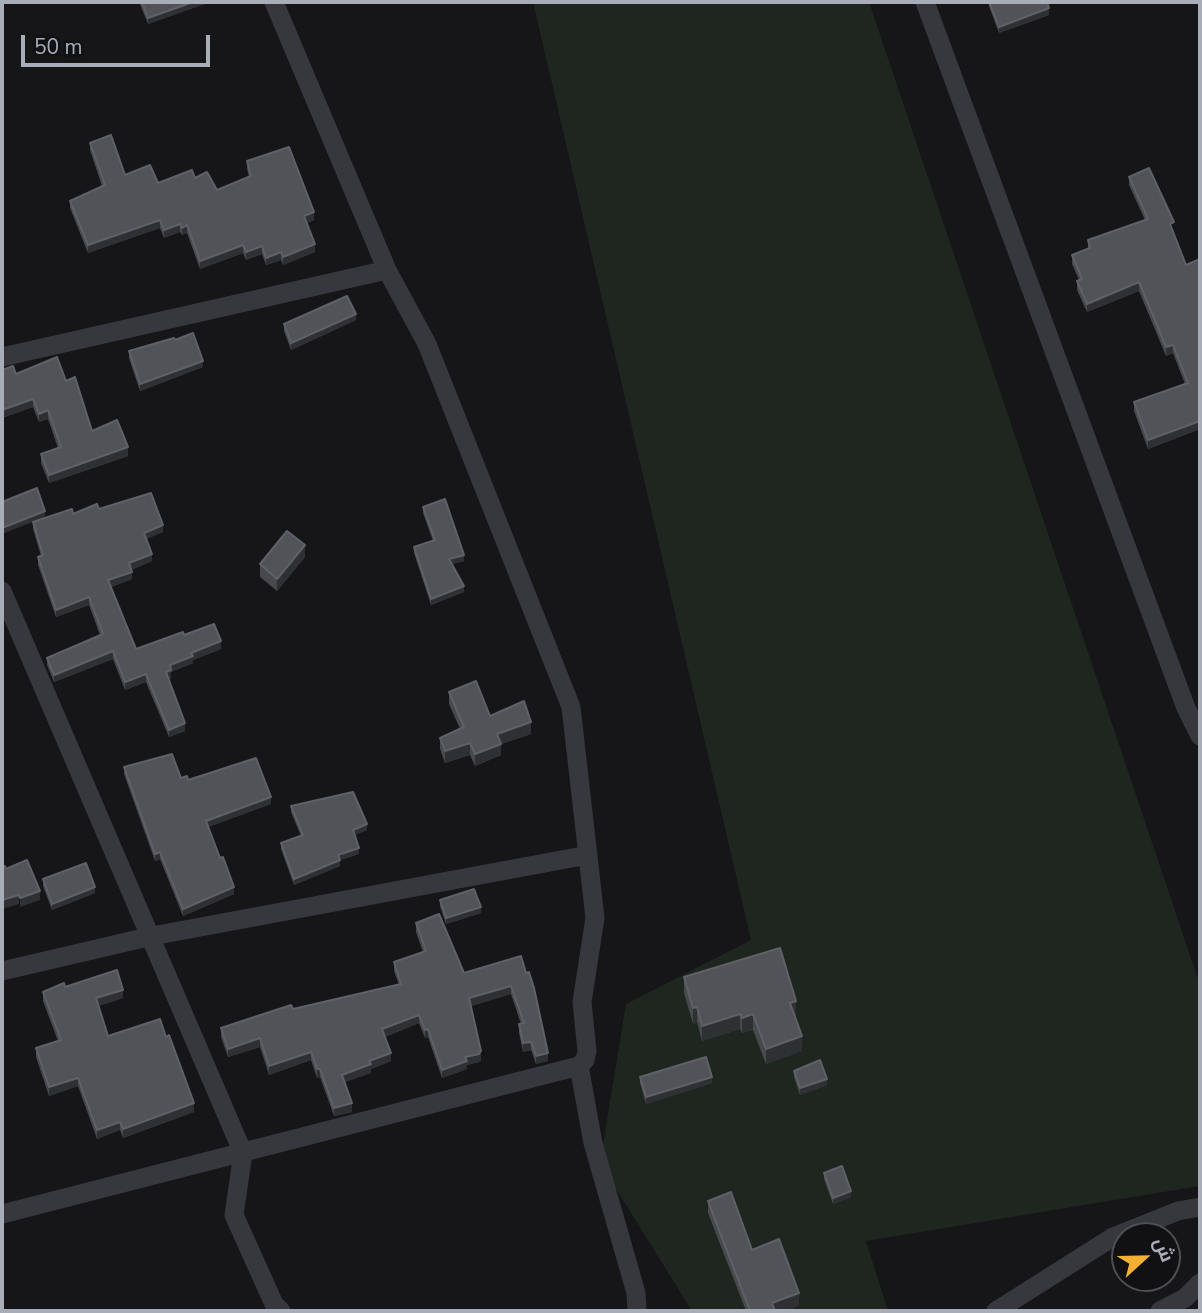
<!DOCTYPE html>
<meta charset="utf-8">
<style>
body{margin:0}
#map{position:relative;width:1202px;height:1313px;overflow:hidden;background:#161618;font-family:"Nunito Sans",Cairo,sans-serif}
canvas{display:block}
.frame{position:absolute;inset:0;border:4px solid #a8adb8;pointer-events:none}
.north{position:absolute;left:1111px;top:1222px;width:70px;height:70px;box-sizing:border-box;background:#111113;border:2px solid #4d4f55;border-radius:50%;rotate:68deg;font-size:19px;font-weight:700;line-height:28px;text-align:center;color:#a8adb8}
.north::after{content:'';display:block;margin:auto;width:24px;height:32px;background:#f2b134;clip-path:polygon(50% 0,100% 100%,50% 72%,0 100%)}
.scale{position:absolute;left:21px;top:35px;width:189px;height:32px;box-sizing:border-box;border:4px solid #a8adb8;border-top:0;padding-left:9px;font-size:21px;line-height:24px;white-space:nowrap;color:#a8adb8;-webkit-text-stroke:5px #111113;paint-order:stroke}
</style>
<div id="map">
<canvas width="1202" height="1313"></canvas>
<div class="frame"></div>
<div class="north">ش</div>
<div class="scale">50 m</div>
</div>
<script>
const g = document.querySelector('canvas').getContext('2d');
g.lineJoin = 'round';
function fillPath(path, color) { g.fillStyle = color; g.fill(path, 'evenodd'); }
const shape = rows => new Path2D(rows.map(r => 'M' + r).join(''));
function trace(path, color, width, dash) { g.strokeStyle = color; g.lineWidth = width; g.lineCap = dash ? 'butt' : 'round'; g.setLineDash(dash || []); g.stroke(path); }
fillPath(shape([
 [533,2,869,2,1200,985,1200,1186,866,1241,888,1311,692,1311,600,1163,626,1004,751,940]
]), '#1e261f');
trace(shape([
 [925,2,1186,708,1200,736],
 [2,357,387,270],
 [2,591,243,1153,234,1215,274,1304,281,1311],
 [2,971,152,936,588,855],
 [579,1066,593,1143,636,1293,637,1311],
 [2,1214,579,1066,585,1060,587,1051,582,1002,595,918,571,707,427,344,387,270,274,2],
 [996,1311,1113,1237,1178,1211,1200,1207],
 [1160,1311,1185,1298,1200,1283]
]), '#37383d', 19);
fillPath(shape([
 [139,2,210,2,148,24],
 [989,2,1047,2,1049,15,999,33,989,6],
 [90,143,125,175,158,183,195,178,217,190,249,177,247,169,247,161,314,220,307,223,315,252,283,265,281,260,266,265,262,254,246,260,243,253,200,269,187,233,182,235,180,232,164,238,160,228,88,253,70,208,70,201,102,186,90,150],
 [1129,177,1174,231,1173,231,1200,429,1148,449,1134,411,1134,402,1185,384,1173,353,1166,356,1139,291,1087,312,1077,290,1077,281,1079,280,1072,264,1072,255,1088,249,1088,240,1145,220,1129,185],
 [356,320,291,350,284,331,284,324],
 [175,340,203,367,140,391,129,358,129,351],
 [2,370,16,374,66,381,92,431,128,456,49,483,41,463,41,454,58,448,48,419,39,422,33,407,2,418],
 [423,507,464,561,452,564,464,592,431,605,414,553,414,547,433,541,423,513],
 [99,509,163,532,146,539,152,561,131,570,132,579,111,587,136,649,184,635,221,649,193,660,193,663,171,672,171,678,169,679,185,731,169,737,146,682,125,690,113,659,54,682,47,665,47,658,100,635,89,605,56,617,38,565,38,557,41,556,33,529,33,522],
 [305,557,277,591,260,577,260,564],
 [449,692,490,716,531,734,501,744,501,755,475,766,470,755,445,763,440,749,440,738,460,729,449,704],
 [124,767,188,780,271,804,208,827,234,894,183,916,160,859,155,861,124,774],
 [291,806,367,830,354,835,359,854,340,860,340,866,294,885,281,849,281,843,301,836,291,812],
 [43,879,95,893,52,910,43,886],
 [440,900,481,913,446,924,440,906],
 [416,923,464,973,521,956,548,1061,536,1064,531,1050,523,1052,519,1033,519,1024,521,1024,511,994,471,1006,481,1060,479,1062,467,1065,467,1069,442,1078,428,1037,425,1038,419,1023,385,1037,391,1061,371,1069,371,1073,345,1082,352,1112,334,1116,320,1077,317,1078,311,1060,269,1075,260,1047,228,1057,221,1037,221,1028,293,1009,399,985,394,971,394,962,423,952,416,932],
 [684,977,796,1016,795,1017,802,1051,766,1064,753,1030,742,1033,740,1029,702,1041,697,1022,693,1024,684,993],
 [65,987,123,998,98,1006,108,1036,194,1112,123,1138,120,1130,97,1139,78,1086,49,1096,36,1057,36,1048,58,1041,43,1001,43,992],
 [794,1071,827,1085,800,1095,794,1077],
 [640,1077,712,1083,646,1104,640,1083],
 [824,1173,851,1197,833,1204,824,1179],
 [708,1201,752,1250,799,1305,784,1311,746,1311,708,1213]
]), '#47494d');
fillPath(shape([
 [193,2,210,2,148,24,148,18],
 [1049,8,1049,15,999,33,999,27],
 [314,212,314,220,304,224,304,216],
 [160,220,160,228,88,253,88,245],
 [180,224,180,232,164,238,164,230],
 [187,225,187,233,182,235,182,228],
 [315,244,315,252,283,265,283,257],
 [243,245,243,253,200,269,200,261],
 [262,246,262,254,246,260,246,252],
 [281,252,281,260,266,265,266,258],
 [1139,282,1139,291,1087,312,1087,304],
 [356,314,356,320,291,350,291,343],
 [1173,345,1173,353,1166,356,1166,347],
 [203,361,203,367,140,391,140,384],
 [33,399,33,407,2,418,2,410],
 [48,410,48,419,39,422,39,414],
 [1200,421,1200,429,1148,449,1148,440],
 [128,447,128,456,49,483,49,475],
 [45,511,45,517,2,534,2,528],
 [163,525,163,532,144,540,144,533],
 [305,545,305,557,277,591,277,579],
 [152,554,152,561,129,571,129,563],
 [464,555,464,561,449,565,449,559],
 [132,572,132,579,108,588,108,580],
 [464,586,464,592,431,605,431,599],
 [89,597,89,605,56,617,56,610],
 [221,641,221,649,193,660,193,663,171,672,171,678,166,680,166,672,170,665,191,653],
 [113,651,113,659,54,682,54,675],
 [146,674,146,682,125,690,125,682],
 [531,722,531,734,501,744,501,755,475,766,475,754,497,734],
 [185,723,185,731,169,737,169,730],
 [470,743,470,755,445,763,445,751],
 [271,797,271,804,206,828,206,821],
 [367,824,367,830,353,836,353,830],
 [359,848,359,854,340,860,340,866,294,885,294,879,338,855],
 [160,852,160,859,155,861,155,854],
 [95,887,95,893,52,910,52,904],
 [234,887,234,894,183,916,183,909],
 [40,891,40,900,20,907,20,898],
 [19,895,19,904,2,909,2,900],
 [481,907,481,913,446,924,446,918],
 [511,986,511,994,469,1007,469,998],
 [123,990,123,998,96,1007,96,998],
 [796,1001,796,1016,790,1018,790,1003],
 [697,1007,697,1022,693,1024,693,1008],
 [740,1014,740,1029,702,1041,702,1026],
 [753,1014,753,1030,742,1033,742,1018],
 [419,1015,419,1023,382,1038,382,1029],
 [428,1029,428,1037,425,1038,425,1030],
 [802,1036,802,1051,766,1064,766,1049],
 [260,1038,260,1047,228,1057,228,1049],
 [531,1042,531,1050,523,1052,523,1043],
 [481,1051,481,1060,479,1062,467,1065,467,1069,442,1078,442,1070,465,1057],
 [311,1052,311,1060,269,1075,269,1066],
 [391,1053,391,1061,371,1069,371,1073,342,1083,342,1075,369,1061],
 [548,1053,548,1061,536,1064,536,1056],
 [317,1069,320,1069,320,1077,317,1078],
 [712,1077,712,1083,646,1104,646,1097],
 [78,1078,78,1086,49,1096,49,1087],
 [827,1079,827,1085,800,1095,800,1088],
 [194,1103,194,1112,123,1138,123,1129],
 [352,1103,352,1112,334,1116,334,1108],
 [120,1122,120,1130,97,1139,97,1130],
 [851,1191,851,1197,833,1204,833,1198],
 [799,1293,799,1305,784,1311,772,1311,772,1303]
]), '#2f3033');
const building = shape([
 [142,2,193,2,148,18,142,2],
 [989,2,1047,2,1049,8,999,27,989,2],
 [111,135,125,175,150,165,158,183,192,170,195,178,207,172,217,190,251,176,247,161,289,147,314,212,304,216,315,244,283,257,281,252,266,258,262,246,246,252,243,245,200,261,187,225,182,228,180,224,164,230,160,220,88,245,70,201,105,185,90,143,111,135],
 [1149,168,1174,222,1170,224,1186,265,1200,259,1200,421,1148,440,1134,402,1188,383,1173,345,1166,347,1139,282,1087,304,1077,281,1082,279,1072,255,1090,248,1088,240,1148,219,1129,177,1149,168],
 [347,296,356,314,291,343,284,324,347,296],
 [193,333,203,361,140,384,129,351,174,338,175,340,193,333],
 [57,357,66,381,75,377,92,431,117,420,128,447,49,475,41,454,61,447,48,410,39,414,33,399,2,410,2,370,13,366,16,374,57,357],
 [37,488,45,511,2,528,2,502,37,488],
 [151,493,163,525,144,533,152,554,129,563,132,572,108,580,136,649,183,632,184,635,214,624,221,641,191,653,193,656,170,665,171,670,166,672,185,723,169,730,146,674,125,682,113,651,54,675,47,658,103,634,89,597,56,610,38,557,43,555,33,522,72,509,73,514,97,504,99,509,151,493],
 [445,499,464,555,449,559,464,586,431,599,414,547,435,540,423,507,445,499],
 [287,531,305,545,277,579,260,564,287,531],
 [476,681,490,716,524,701,531,722,497,734,501,744,475,754,470,743,445,751,440,738,464,727,449,692,476,681],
 [172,754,181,778,187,776,188,780,256,758,271,797,206,821,220,858,223,857,234,887,183,909,160,852,155,854,124,767,172,754],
 [353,792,367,824,353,830,359,848,338,855,340,860,294,879,281,843,303,835,291,806,353,792],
 [27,860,40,891,20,898,19,895,2,900,2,867,5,866,6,869,27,860],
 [86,863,95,887,52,904,43,879,86,863],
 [474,889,481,907,446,918,440,900,474,889],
 [439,914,464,973,521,956,526,973,529,972,534,988,548,1053,536,1056,531,1042,523,1043,519,1024,524,1023,511,986,469,998,481,1051,479,1054,465,1057,467,1061,442,1070,428,1029,425,1030,419,1015,382,1029,391,1053,369,1061,371,1064,342,1075,352,1103,334,1108,320,1069,317,1069,311,1052,269,1066,260,1038,228,1049,221,1028,291,1005,293,1009,401,984,394,962,426,951,416,923,439,914],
 [780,948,796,1001,790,1003,802,1036,766,1049,753,1014,742,1018,740,1014,702,1026,697,1007,693,1008,684,977,780,948],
 [117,970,123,990,96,998,108,1036,160,1019,166,1037,169,1035,194,1103,123,1129,120,1122,97,1130,78,1078,49,1087,36,1048,61,1040,43,992,64,983,65,987,117,970],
 [706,1057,712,1077,646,1097,640,1077,706,1057],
 [820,1060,827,1079,800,1088,794,1071,820,1060],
 [842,1166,851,1191,833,1198,824,1173,842,1166],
 [731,1192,752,1250,779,1239,799,1293,772,1303,775,1311,750,1311,708,1201,731,1192]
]);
fillPath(building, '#525359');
trace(building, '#5f6168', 2);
</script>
